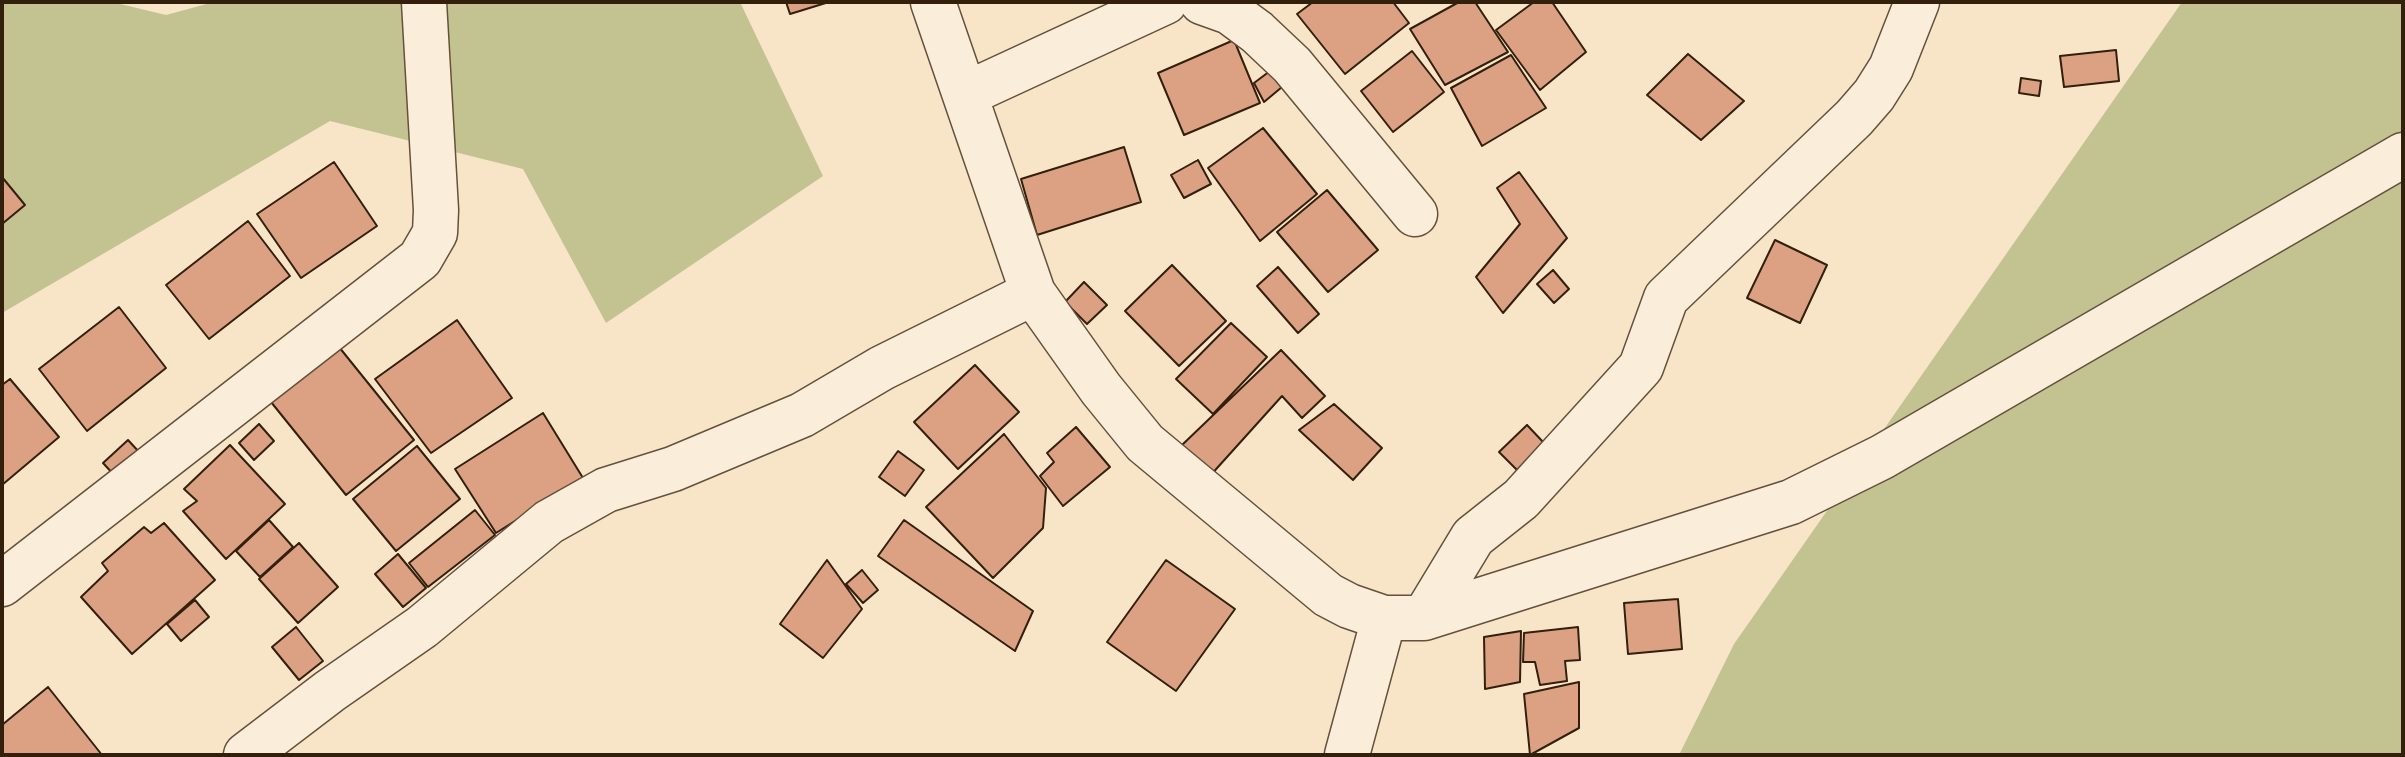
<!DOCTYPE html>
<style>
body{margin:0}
#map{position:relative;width:2405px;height:757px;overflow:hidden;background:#f8e5c8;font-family:"Gentium Book Plus",serif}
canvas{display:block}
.frame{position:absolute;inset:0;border:4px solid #32200d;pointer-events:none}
</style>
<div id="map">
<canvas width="2405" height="757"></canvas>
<div class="frame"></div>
</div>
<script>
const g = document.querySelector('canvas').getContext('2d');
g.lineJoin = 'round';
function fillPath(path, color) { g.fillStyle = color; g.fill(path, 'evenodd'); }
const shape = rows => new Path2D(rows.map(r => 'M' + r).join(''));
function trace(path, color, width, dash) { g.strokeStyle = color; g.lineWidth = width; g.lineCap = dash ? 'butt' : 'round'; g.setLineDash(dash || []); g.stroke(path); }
fillPath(shape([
 [2,2,112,2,166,15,214,2,740,2,823,176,606,323,523,169,330,121,2,313],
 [2182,2,2403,2,2403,755,1679,755,1734,644]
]), '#c3c392');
const building = shape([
 [786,2,829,2,790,14,786,2],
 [1313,2,1393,2,1409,23,1345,74,1297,14,1313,2],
 [1459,2,1475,2,1508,52,1445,85,1410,29,1459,2],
 [1534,2,1552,2,1586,52,1540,90,1496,30,1534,2],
 [1234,40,1260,103,1184,135,1158,73,1234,40],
 [2116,50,2119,81,2064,87,2060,56,2116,50],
 [1412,51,1444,92,1393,132,1361,91,1412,51],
 [1688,54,1744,101,1701,140,1647,95,1688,54],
 [1511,55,1546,108,1482,146,1451,88,1511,55],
 [1270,71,1282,87,1264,102,1254,83,1270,71],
 [2021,78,2041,81,2039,96,2019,93,2021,78],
 [1263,128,1317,194,1260,241,1208,168,1263,128],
 [1124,147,1141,202,1037,235,1021,179,1124,147],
 [1198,160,1211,184,1184,198,1171,175,1198,160],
 [334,162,377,226,301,278,257,214,334,162],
 [1519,172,1567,238,1503,313,1476,277,1520,224,1497,188,1519,172],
 [2,177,25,205,2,224,2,177],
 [1327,190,1378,250,1328,292,1277,232,1327,190],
 [248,221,290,276,209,339,166,285,248,221],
 [1775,240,1827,265,1800,323,1747,298,1775,240],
 [1172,265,1226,321,1179,366,1125,311,1172,265],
 [1278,267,1319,314,1298,333,1257,286,1278,267],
 [1553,270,1569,289,1554,303,1537,284,1553,270],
 [1084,282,1107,305,1087,324,1065,302,1084,282],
 [119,307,166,368,87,431,39,369,119,307],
 [457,320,512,398,431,453,375,379,457,320],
 [1231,323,1267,357,1213,414,1176,379,1231,323],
 [339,347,414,440,346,495,271,402,339,347],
 [1281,350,1325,396,1302,418,1282,396,1209,477,1182,445,1281,350],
 [975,365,1019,412,958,469,914,422,975,365],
 [10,379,59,437,2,485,2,385,10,379],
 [1334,404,1382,448,1353,480,1299,430,1334,404],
 [543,413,583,478,496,533,455,469,543,413],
 [259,424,274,441,254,460,239,443,259,424],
 [1527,425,1544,443,1517,470,1499,452,1527,425],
 [1076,427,1110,467,1063,506,1040,476,1054,462,1047,453,1076,427],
 [1004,434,1046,488,1043,528,993,578,926,507,1004,434],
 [128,440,140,453,115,476,103,463,128,440],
 [230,445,285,504,226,559,183,511,197,501,184,489,230,445],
 [417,446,460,499,396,551,353,499,417,446],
 [898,451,924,470,905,496,879,477,898,451],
 [475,510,495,535,428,587,409,563,475,510],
 [269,520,293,547,260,577,236,551,269,520],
 [904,520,1033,611,1015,651,878,556,904,520],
 [164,523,215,580,132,654,81,597,108,571,102,563,144,527,151,533,164,523],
 [299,543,338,587,298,623,259,579,299,543],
 [398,554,426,588,403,607,375,574,398,554],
 [827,560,862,609,823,658,780,624,827,560],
 [1166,560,1235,609,1176,691,1107,642,1166,560],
 [862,570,878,590,863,603,846,584,862,570],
 [1678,599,1682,649,1628,654,1624,603,1678,599],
 [195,600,209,617,181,641,167,624,195,600],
 [296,627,323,661,299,680,272,647,296,627],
 [1578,627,1580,660,1565,661,1567,681,1540,685,1535,662,1523,662,1524,633,1578,627],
 [1521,631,1520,682,1485,689,1484,637,1521,631],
 [1579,682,1579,728,1530,755,1524,694,1579,682],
 [48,687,102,755,2,755,2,725,48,687]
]);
fillPath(building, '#dca083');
trace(building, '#32200d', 2);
const minor = shape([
 [933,2,1033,293,1101,389,1145,443,1328,595,1349,606,1384,618,1424,618,1791,502,1882,457,2403,155],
 [1202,2,1230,12,1257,32,1292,65,1415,214],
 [966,94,1165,2],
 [2,584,420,259,435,233,436,210,424,2],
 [1424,618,1473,537,1521,499,1641,367,1666,298,1854,118,1874,95,1891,68,1917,2],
 [246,755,330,691,422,627,549,522,606,490,673,469,802,415,882,368,1033,293],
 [1347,755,1384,618]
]);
trace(minor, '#64513c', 47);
trace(minor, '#faeedb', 44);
</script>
